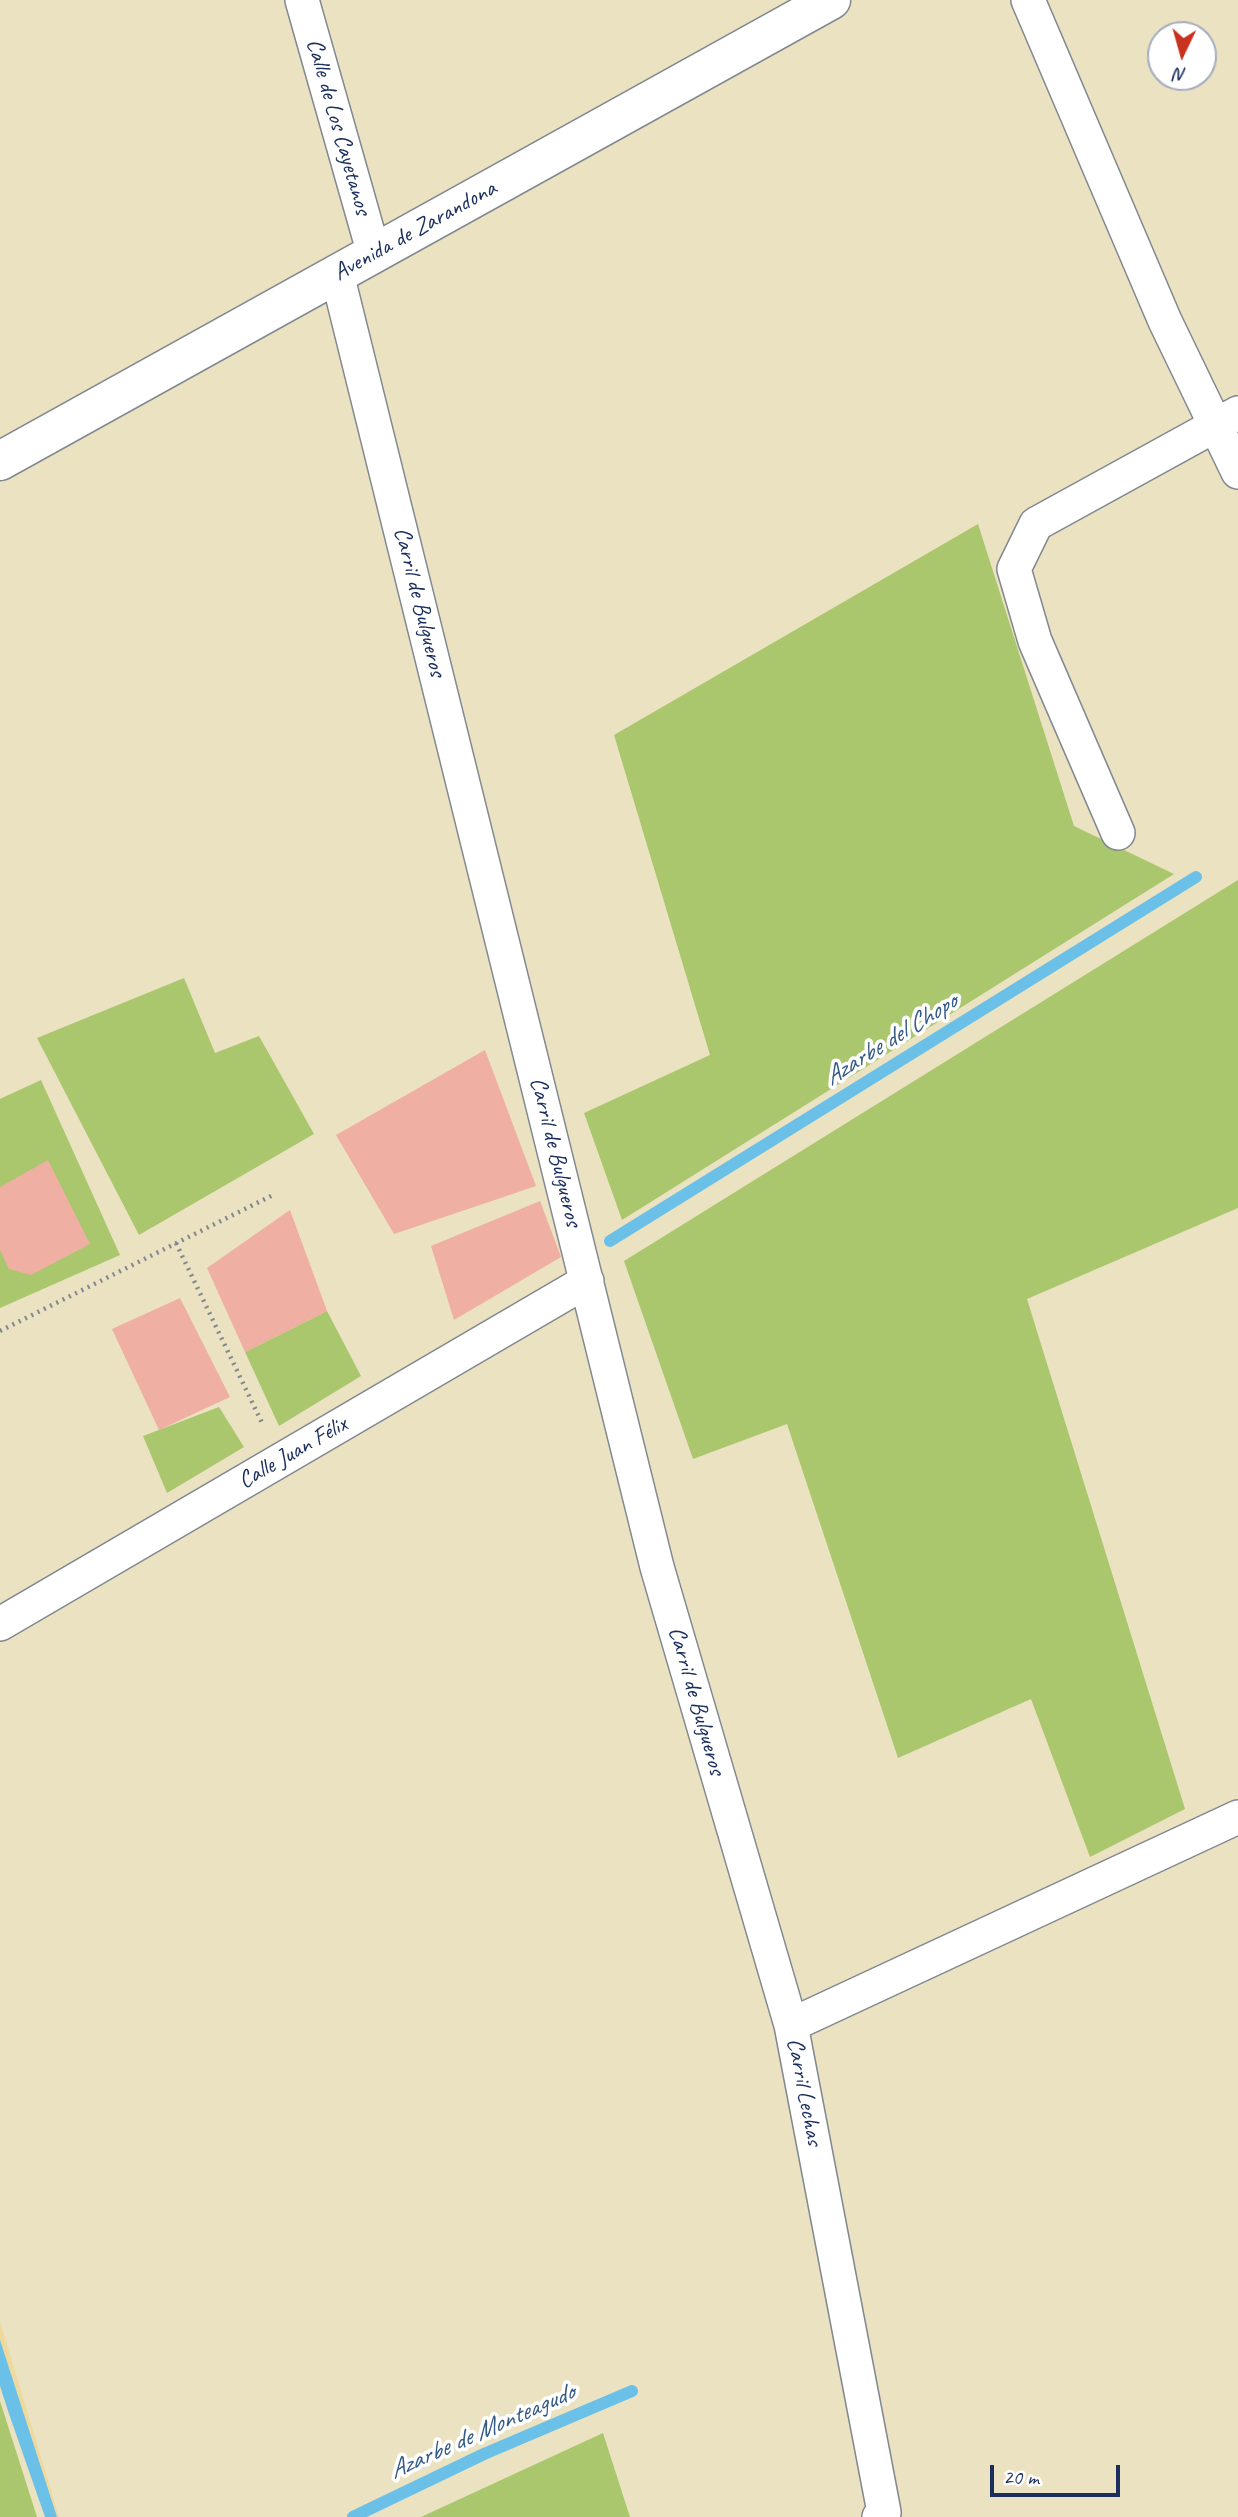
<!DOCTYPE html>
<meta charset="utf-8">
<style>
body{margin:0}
#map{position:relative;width:1238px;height:2517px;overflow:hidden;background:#eae2c1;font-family:Caveat,sans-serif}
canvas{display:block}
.north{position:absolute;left:1147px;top:21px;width:70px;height:70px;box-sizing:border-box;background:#fff;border:2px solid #a4acbf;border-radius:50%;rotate:185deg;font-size:19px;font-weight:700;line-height:28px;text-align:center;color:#1b2f5e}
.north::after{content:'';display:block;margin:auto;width:24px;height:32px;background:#c8321e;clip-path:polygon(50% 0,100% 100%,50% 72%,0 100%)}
.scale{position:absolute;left:990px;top:2465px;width:130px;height:32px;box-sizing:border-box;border:4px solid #1b2f5e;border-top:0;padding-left:9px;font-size:21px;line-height:24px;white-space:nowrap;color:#1b2f5e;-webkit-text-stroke:5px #fff;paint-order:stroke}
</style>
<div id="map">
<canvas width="1238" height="2517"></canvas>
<div class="north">N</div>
<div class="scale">20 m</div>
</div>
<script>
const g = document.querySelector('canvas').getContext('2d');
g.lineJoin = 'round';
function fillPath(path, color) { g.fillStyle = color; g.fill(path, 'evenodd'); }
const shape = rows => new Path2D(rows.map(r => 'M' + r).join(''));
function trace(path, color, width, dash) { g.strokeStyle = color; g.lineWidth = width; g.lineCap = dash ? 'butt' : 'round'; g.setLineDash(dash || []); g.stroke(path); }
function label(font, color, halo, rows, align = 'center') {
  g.font = font + ' Caveat,sans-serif'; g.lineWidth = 7; g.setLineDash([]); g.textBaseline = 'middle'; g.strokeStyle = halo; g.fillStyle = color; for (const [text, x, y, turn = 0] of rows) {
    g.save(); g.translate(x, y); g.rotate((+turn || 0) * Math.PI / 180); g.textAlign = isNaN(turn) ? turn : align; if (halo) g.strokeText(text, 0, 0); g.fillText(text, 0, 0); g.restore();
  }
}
fillPath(shape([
 [978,524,1074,826,1174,874,622,1220,584,1113,710,1055,614,735],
 [1238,880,1238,1208,1027,1299,1185,1809,1090,1857,1031,1699,898,1758,787,1424,693,1459,624,1261],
 [184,978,215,1053,259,1036,314,1134,139,1235,37,1038],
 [41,1080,120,1255,0,1308,0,1099],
 [327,1311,361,1376,279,1426,245,1352],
 [219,1407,244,1447,167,1493,143,1436],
 [0,2401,37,2517,0,2517],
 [603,2433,630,2517,421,2517]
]), '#aac76e');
fillPath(shape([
 [0,2321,59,2517,49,2517,0,2360]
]), '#eeda9e');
fillPath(shape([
 [0,2340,57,2517,45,2517,8,2411,0,2386]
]), '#6bc0e7');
trace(shape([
 [610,1241,1196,877],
 [353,2517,484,2454,632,2391]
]), '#6bc0e7', 12);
fillPath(shape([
 [485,1050,536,1186,394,1234,336,1135],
 [48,1160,90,1244,31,1275,9,1269,0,1250,0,1187],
 [540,1201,561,1257,454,1320,431,1246],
 [290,1210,327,1311,245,1352,207,1268],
 [180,1298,230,1397,159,1430,112,1329]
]), '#efafa3');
const street = shape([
 [302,0,374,254],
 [1028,0,1165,321,1238,472],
 [337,274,657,1567,791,2025],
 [1118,833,1035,641,1014,569,1036,524,1238,413],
 [0,1624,587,1281],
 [879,2517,884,2512,791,2025,1238,1817]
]);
const secondary = shape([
 [0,461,831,0]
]);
trace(street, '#828890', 36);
trace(secondary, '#828890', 41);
trace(shape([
 [176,1243,263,1425],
 [0,1331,273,1195]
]), '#828890', 4.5, [2, 5]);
trace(street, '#fff', 33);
trace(secondary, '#fff', 38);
label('24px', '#1b2f5e', '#fff', [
 ["Calle de Los Cayetanos",338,127,74],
 ["Avenida de Zarandona",415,231,-29],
 ["Carril de Bulgueros",419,602,76],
 ["Carril de Bulgueros",555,1152,76],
 ["Calle Juan Félix",293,1453,-30],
 ["Carril de Bulgueros",696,1701,74],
 ["Carril Lechas",804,2092,79]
]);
label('italic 26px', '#335a87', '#fff', [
 ["Azarbe del Chopo",891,1040,-32],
 ["Azarbe de Monteagudo",482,2432,-24]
]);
</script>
